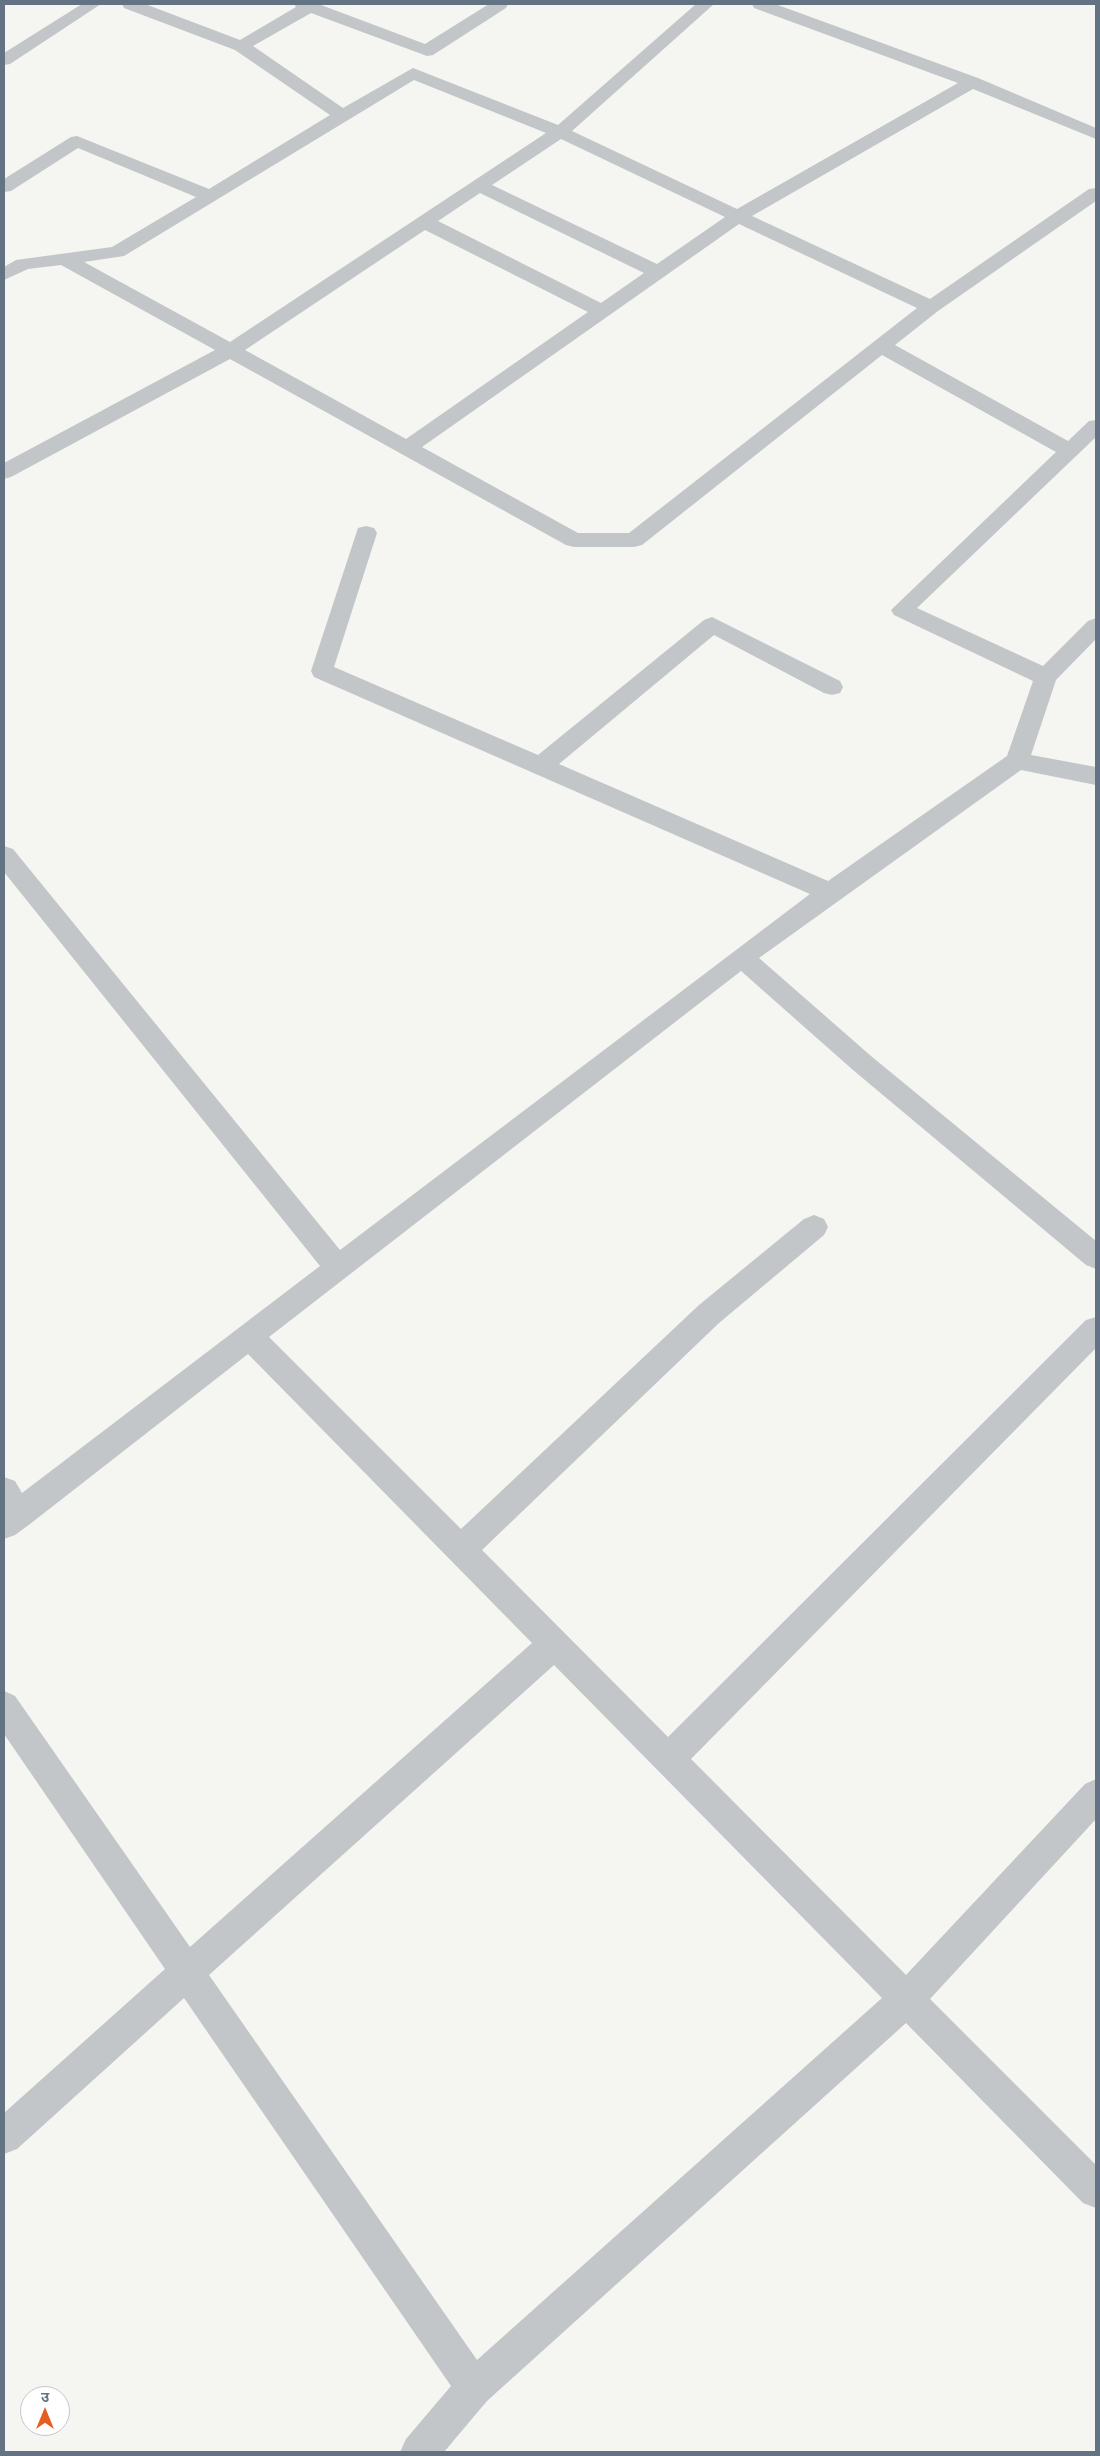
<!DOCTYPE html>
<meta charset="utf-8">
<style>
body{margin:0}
#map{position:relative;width:1100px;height:2456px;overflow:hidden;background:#f5f5f1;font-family:Mulish,"Noto Sans Devanagari",sans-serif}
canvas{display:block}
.frame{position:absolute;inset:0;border:5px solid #637383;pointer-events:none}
.north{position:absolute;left:20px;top:2386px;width:50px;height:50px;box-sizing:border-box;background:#fff;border:1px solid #c1c7cd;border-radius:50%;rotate:0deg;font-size:14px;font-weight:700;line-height:20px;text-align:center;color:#637383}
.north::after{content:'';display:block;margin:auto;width:18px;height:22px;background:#e65c21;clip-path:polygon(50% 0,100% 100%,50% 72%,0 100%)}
</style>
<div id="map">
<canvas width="1100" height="2456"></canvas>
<div class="frame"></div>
<div class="north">उ</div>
</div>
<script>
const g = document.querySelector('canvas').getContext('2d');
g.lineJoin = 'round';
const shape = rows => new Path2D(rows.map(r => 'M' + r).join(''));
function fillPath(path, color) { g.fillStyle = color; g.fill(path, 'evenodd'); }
fillPath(shape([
 [82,4,101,4,10,64,4,65,4,53,82,4],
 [122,4,145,4,240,40,296,7,294,4,322,4,321,5,425,44,489,4,508,4,506,8,433,55,427,56,311,13,253,46,343,108,413,68,558,125,696,4,714,4,572,131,737,209,958,83,754,8,752,4,775,4,978,78,1096,128,1096,139,973,89,752,216,930,299,1089,189,1096,188,1096,201,938,311,895,345,1068,441,1089,421,1096,420,1096,437,917,608,1043,666,1088,621,1096,618,1096,639,1056,680,1031,755,1096,767,1096,785,1021,770,759,958,871,1056,1096,1241,1096,1269,1086,1265,853,1070,741,971,269,1337,461,1529,699,1305,804,1219,814,1215,824,1219,828,1227,824,1235,719,1323,482,1550,668,1737,1086,1320,1096,1317,1096,1348,691,1759,906,1975,1085,1784,1096,1779,1096,1819,930,1999,1096,2165,1096,2208,1083,2203,906,2023,487,2401,444,2452,400,2452,406,2439,451,2386,184,1998,17,2149,4,2154,4,2113,165,1969,4,1734,4,1691,15,1696,190,1947,532,1643,248,1354,30,1524,15,1535,4,1539,4,1477,15,1481,22,1493,320,1266,4,872,4,846,13,849,340,1250,810,894,314,677,311,671,358,528,366,526,374,528,377,533,334,667,538,755,704,620,712,617,840,681,843,687,840,693,832,695,824,693,714,635,559,764,828,881,1007,756,1033,681,894,615,891,610,1056,452,882,355,642,545,634,547,574,547,566,545,230,359,11,477,4,479,4,463,215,350,61,265,28,269,4,280,4,267,16,260,112,247,196,197,78,148,11,191,4,192,4,179,71,137,77,136,209,189,330,115,235,50,124,8,122,4],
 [414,80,546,133,230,342,84,262,124,256,414,80],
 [561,139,725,217,657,264,492,185,561,139],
 [480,193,644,273,601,303,438,221,480,193],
 [739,224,917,308,629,533,578,533,422,447,739,224],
 [425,230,588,312,406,439,245,350,425,230],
 [554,1665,882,1998,477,2360,209,1975,554,1665]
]), '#c2c6c9');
</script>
